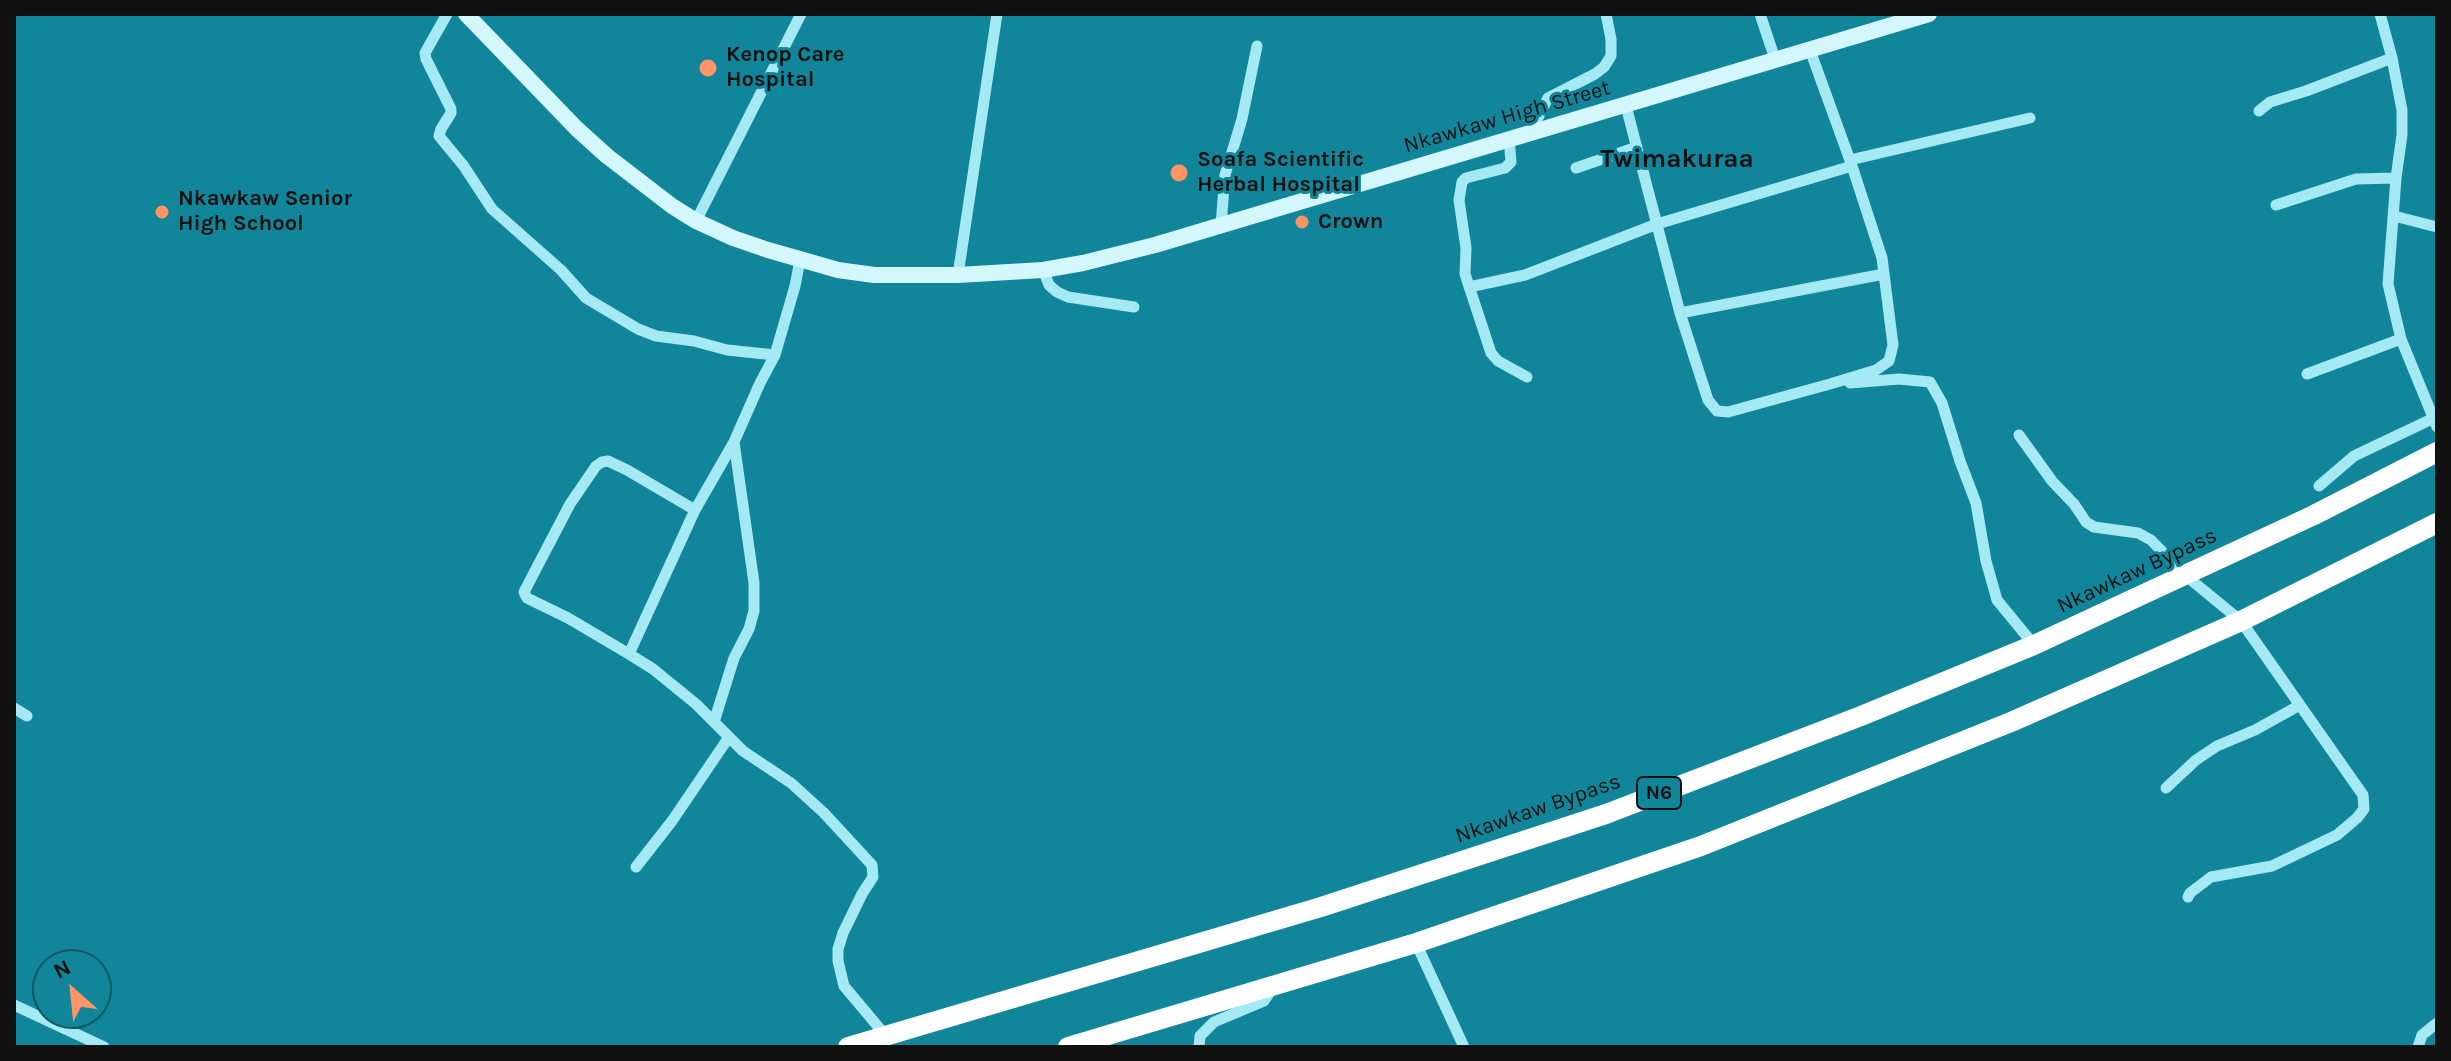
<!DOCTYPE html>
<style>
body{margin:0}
#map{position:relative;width:2451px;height:1061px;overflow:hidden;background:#11869b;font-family:Karla,sans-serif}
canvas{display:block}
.frame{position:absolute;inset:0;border:16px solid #111;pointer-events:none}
.north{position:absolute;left:32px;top:949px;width:80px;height:80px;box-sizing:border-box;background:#11869b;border:2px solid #115764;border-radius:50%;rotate:333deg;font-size:22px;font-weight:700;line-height:32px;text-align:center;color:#111}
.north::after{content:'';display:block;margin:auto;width:28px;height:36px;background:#ff9567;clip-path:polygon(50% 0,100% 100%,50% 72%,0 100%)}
</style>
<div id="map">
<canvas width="2451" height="1061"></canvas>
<div class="frame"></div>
<div class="north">N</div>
</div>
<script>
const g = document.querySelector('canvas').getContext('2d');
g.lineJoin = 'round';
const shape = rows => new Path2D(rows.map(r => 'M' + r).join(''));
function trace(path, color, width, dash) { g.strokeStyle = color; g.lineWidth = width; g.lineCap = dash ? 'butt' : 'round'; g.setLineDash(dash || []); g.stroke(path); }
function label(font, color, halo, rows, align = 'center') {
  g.font = font + ' Karla,sans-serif'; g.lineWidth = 6; g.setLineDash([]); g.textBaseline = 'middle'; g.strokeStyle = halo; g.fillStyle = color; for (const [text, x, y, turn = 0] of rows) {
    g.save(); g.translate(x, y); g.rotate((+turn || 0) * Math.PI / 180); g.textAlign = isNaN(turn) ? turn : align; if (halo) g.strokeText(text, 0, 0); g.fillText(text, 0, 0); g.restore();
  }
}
trace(shape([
 [447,14,425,53,426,59,451,109,451,113,441,129,439,136,463,165,492,209,561,270,586,298,638,329,656,336,694,341,727,350,775,355],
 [1760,14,1775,59],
 [2380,14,2392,58,2402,110,2402,135,2396,178,2388,284,2401,339,2437,427],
 [1626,106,1680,313,1708,400,1717,411,1728,412,1830,384,1876,370,1889,361,1893,345,1882,258,1852,166,1810,50],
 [2259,111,2270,102,2306,91,2392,58],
 [1531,131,1548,98,1595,74,1604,67,1611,56,1611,39,1606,14],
 [1509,138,1511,162,1505,168,1466,178,1462,182,1459,200,1466,248,1465,274,1491,353,1498,361,1527,377],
 [1850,160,2030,118],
 [1576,168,1637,147],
 [2276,205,2356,179,2396,178],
 [2394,216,2437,227],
 [696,221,801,14],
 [1221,225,1225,175,1242,119,1257,46],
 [800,260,795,286,775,355,760,383,734,442,695,510,629,654,653,669,696,704,743,751,791,783,824,813,872,865,873,877,862,894,843,933,838,949,838,961,844,986,886,1036],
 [1043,270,1049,285,1057,292,1068,297,1134,307],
 [958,275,997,14],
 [1469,287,1525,275,1657,224,1852,166],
 [1680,313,1884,274],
 [2307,374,2401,339],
 [1850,383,1899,379,1930,382,1942,403,1960,461,1976,503,1986,561,1997,600,2034,645],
 [2019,435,2052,481,2074,504,2086,522,2094,527,2138,533,2151,540,2185,575,2241,621,2363,795,2364,809,2357,818,2337,835,2272,866,2211,877,2190,893,2188,897],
 [2319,486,2354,456,2434,418],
 [629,654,568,618,527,598,524,592,570,504,596,466,602,462,608,461,627,470,695,510],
 [14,708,27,716],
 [714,722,734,658,749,629,754,611,754,583,734,442],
 [2166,788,2196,760,2217,746,2255,730,2300,705],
 [636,867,672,821,729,737],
 [1416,943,1464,1047],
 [14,1005,104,1047],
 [1199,1047,1200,1036,1214,1022,1264,1001,1272,989],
 [2418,1047,2422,1035,2437,1023]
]), '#a4e9f4', 11);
trace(shape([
 [466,14,577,129,607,156,672,206,696,221,733,238,768,250,838,270,874,275,958,275,1043,270,1083,263,1155,245,1929,14]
]), '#d4f7fd', 16);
trace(shape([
 [848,1047,1321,907,1606,814,1861,716,2034,645,2314,515,2437,452],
 [1068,1047,1416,943,1701,846,2011,722,2241,621,2437,523]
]), '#fff', 20);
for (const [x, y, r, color] of [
 [708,68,10,"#ff9567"],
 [1179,173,10,"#ff9567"],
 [162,212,8,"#ff9567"],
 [1302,222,8,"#ff9567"]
]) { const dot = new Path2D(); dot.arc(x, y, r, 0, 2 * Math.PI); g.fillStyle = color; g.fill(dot); trace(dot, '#11869b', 3); }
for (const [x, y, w] of [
 [1659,793,44]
]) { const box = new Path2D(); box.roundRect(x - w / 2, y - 16, w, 32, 6); g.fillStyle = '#11869b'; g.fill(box); trace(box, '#111', 2); }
label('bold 20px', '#111', null, [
 ["N6",1659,793]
]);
label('bold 22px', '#111', '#11869b', [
 ["Kenop Care",726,55],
 ["Hospital",726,80],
 ["Soafa Scientific",1197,160],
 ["Herbal Hospital",1197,185],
 ["Nkawkaw Senior",178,199],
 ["High School",178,224],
 ["Crown",1318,222]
], 'left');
label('22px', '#111', '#11869b', [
 ["Nkawkaw High Street",1507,117,-16],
 ["Nkawkaw Bypass",2137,571,-25],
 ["Nkawkaw Bypass",1538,809,-19]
]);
label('bold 26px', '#111', '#11869b', [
 ["Twimakuraa",1677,160]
]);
</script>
